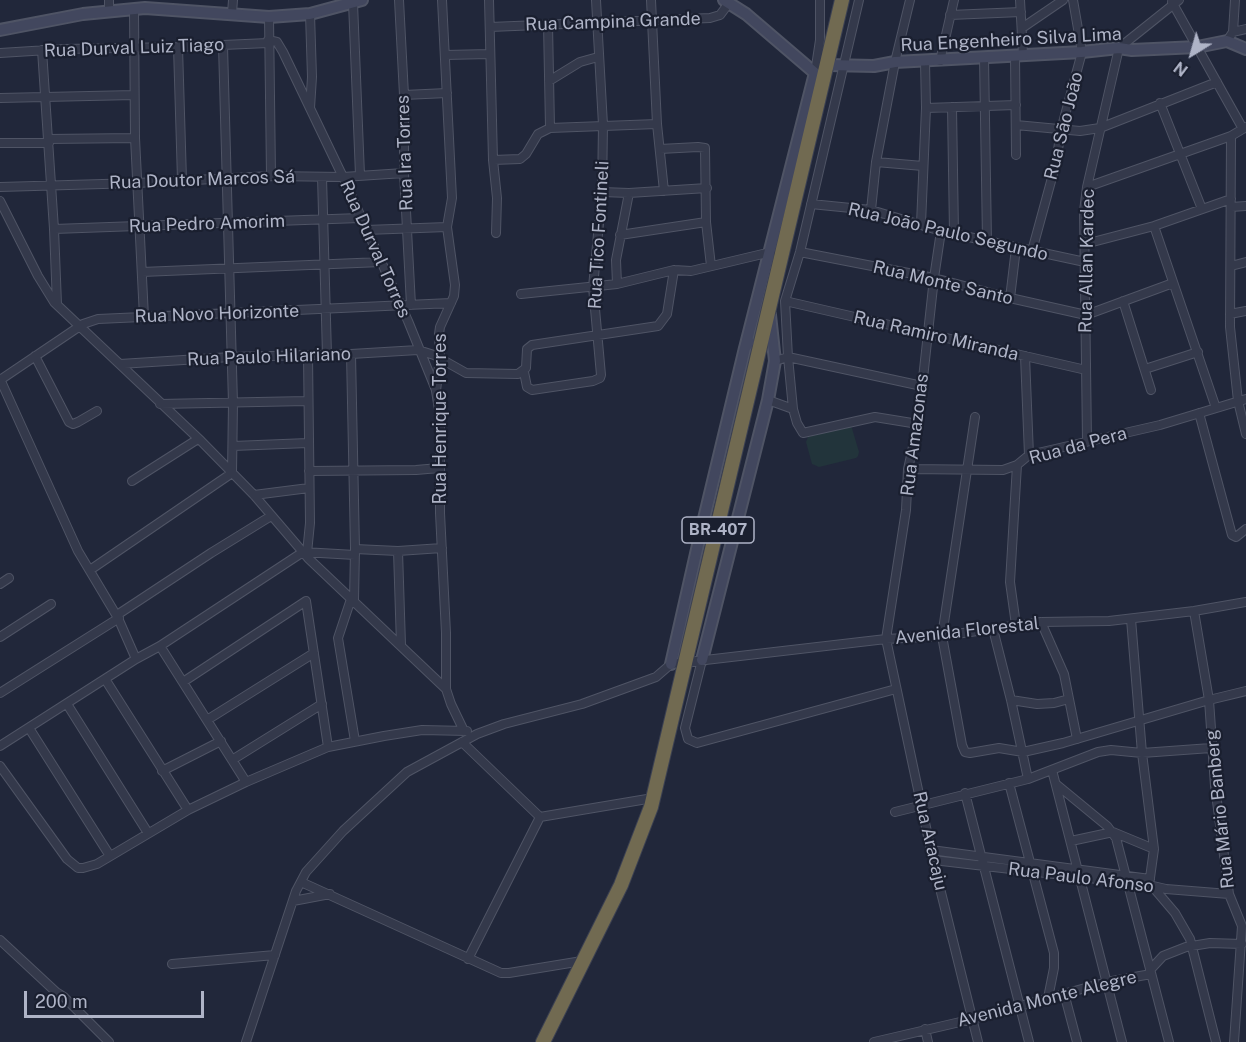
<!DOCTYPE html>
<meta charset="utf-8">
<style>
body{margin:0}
#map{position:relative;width:1246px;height:1042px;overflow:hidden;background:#21273a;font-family:"Public Sans",sans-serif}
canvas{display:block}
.north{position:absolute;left:1162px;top:24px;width:60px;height:60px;-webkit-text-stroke:4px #1a1f2f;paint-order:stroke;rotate:217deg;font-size:16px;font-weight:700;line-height:24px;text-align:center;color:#afb4c7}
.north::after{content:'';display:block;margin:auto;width:21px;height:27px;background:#afb4c7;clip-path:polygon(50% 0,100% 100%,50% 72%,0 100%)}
.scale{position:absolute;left:24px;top:991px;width:180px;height:27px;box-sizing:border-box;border:3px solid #afb4c7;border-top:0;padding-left:8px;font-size:18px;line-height:21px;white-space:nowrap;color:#afb4c7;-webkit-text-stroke:4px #1a1f2f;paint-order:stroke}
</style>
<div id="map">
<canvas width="1246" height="1042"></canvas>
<div class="north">N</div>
<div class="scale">200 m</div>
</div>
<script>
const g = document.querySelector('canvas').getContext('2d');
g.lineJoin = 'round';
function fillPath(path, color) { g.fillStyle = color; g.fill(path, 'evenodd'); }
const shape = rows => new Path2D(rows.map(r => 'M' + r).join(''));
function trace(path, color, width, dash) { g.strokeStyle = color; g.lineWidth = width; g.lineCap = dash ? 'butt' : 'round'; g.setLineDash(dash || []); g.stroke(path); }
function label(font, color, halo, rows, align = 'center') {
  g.font = font + ' "Public Sans",sans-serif'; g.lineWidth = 4.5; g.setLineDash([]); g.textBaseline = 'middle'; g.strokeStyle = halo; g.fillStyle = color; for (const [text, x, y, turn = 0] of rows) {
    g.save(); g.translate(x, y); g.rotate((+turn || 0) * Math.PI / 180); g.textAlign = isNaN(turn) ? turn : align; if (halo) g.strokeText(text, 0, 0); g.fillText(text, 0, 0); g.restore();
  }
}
fillPath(shape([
 [851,425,859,452,858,456,856,458,819,467,812,464,806,442,808,437]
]), '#22343b');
const street = shape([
 [399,0,404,95,404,173,411,305],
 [442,0,452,198,447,227,455,285,454,296,440,327,439,334,440,358,436,391,440,416,440,513,446,633,446,689,451,704,464,731],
 [489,0,493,160,497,198,496,233],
 [651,0,657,124,664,191],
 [859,0,800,252,785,301,788,357,793,409,797,423,803,433,875,417,918,424],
 [1020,0,1023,54],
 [1172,2,1243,129],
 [353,3,360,175],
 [134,9,135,138,144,317],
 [109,11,109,0],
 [232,13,233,0],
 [950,15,1021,12],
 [269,17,271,176],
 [548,24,550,128],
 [490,27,710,18,720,15,729,3],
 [1022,28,1063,0],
 [1233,32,1246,29],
 [268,40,277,42,283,52,343,177,408,321,436,390],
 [1227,41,1233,32,1235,0],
 [178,47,182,180],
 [42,50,54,229,57,304],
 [0,53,64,49,178,47,268,43],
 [445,55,490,54],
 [1015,55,1016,155],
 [984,57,987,241],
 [940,61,954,0],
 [815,73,820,40,820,0],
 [549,81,580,62,598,57],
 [404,95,447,93],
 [0,98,134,95],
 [1160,103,1202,209],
 [952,107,954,233],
 [310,108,312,77,310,14],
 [926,108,1016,105],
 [1016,125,1080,131,1100,128,1217,82],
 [1231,136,1230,327,1238,401,1246,434],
 [48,139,135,138],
 [0,143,49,143],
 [660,149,698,147,705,148,706,222,711,266],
 [493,160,520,159,526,154,538,134,550,128,657,124],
 [876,162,923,166],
 [322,177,327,355],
 [0,187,137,183,271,176,343,177,404,173],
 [1087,187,1231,136,1246,127],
 [602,192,629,193,707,188],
 [0,201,38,276,54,302,201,441,254,495,308,558,446,689],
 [811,204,871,210,941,231,1085,262],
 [1231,207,1246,206],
 [871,210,876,162,895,62,910,0],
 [921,224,926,108,925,62],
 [1154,226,1216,408],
 [54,229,360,218],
 [366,230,447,227],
 [941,231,934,278,918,424,908,469,906,510,886,639,933,860,978,1042],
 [620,235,706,222],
 [1085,244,1154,226,1231,199],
 [1032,251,1056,163,1061,130,1082,52,1073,0],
 [800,252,934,278,1010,298,1086,315,1173,283],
 [1231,266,1246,262],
 [142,272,381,262],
 [617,284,616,260,629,193],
 [521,294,617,284,674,270,691,271,771,252],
 [1010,298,1016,248],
 [785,301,1086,370],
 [1123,301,1151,390],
 [1230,314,1246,311],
 [351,354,355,549,354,601],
 [35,356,69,422,73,424,78,422,97,411],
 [1025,356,1029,455],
 [775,361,788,357,922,386],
 [120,364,231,357,351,354,418,350,434,355,466,373,518,374,526,368,527,349,532,345,658,326,667,314,674,270],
 [1145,369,1198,352],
 [524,372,527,387,532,390,593,381,600,378,601,375,593,287,602,192,603,125,596,0],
 [0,379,78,551,118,618,136,659],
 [0,380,83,324,98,319,451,303],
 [768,400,793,409],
 [160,404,307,401],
 [1199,413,1232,535,1236,537,1246,529],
 [975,417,942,636,962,745,965,752,970,753,999,748,1023,752,1063,743,1209,700,1246,691],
 [1087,441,1084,211,1087,187,1119,48,1179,0],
 [233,446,308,443],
 [908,469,1003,470,1017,465,1029,455,1160,425,1246,399],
 [309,471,416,470,439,468],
 [132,481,198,439],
 [254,495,309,488],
 [355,549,398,551,442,548],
 [398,551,401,645],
 [307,553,310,523,308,356],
 [90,570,232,473,233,403,223,46],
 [0,584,9,578],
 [351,599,338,638,355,741],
 [1194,611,1209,700,1215,786,1229,894,1242,926,1234,1042],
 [117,615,211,553,271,516],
 [1131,619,1142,753,1154,849,1149,885],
 [1041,622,1064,674,1077,739],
 [1016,625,1010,582,1017,465],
 [993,629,1011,700,1028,779],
 [0,637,51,604],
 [160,646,246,782],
 [702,660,685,728,688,739,697,743,896,689],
 [105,679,188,810],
 [183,682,306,601,328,747],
 [0,693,119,618],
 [1011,700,1037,704,1054,703,1069,699],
 [67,704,148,833],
 [207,720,314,653],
 [29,728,110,856],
 [462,742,540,817],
 [0,746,136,659,160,646,303,552,355,555],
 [232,760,322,704],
 [0,766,67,859,78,868,83,868,97,864,188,810,246,782,328,747,384,736,422,730,467,731],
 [1052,770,1122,1042],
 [162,771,221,741],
 [1009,783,1054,953,1054,968,1048,998],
 [1056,784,1107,826,1116,838,1169,1042],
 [965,793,1029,1042],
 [895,812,1028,779,1098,752,1111,750,1142,753,1211,748],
 [540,817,653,798],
 [1071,841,1113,832,1154,849],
 [931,850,1150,879],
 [933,860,1149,885,1166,889,1229,894],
 [301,882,501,973,509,973,582,961],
 [1152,886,1175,913,1190,939,1216,1042],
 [293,901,330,894],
 [0,940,56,992,64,997,109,1042],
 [468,959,540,817],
 [172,964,275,955],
 [1150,970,1163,956,1186,947,1210,943,1242,944],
 [1064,993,1077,1042],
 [925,1029,928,1042],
 [246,1042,296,891,306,872,343,831,407,772,477,734,504,724,582,704,656,677,671,664,886,639,942,636,1041,622,1109,621,1194,611,1246,602],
 [874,1042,973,1019,1107,982,1151,974]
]);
const secondary = shape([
 [724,0,746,14,815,73,745,348],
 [0,30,83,14,145,8,269,17,310,14,362,0],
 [828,65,874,66,895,62,1082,52,1119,48,1132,50,1197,47,1227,41,1246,49],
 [702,660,768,400,775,361,770,315],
 [671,664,702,527,745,348,749,342]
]);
const highway = shape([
 [543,1042,621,885,651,807,842,0]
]);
trace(street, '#4f5465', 10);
trace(secondary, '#4f5465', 14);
trace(highway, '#3c4152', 16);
trace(street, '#34394b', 8);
trace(secondary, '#42475e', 10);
trace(highway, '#716a51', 14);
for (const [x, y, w] of [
 [718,530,72]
]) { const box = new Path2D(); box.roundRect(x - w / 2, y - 13, w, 26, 4.5); g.fillStyle = '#1a1f2f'; g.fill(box); trace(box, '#afb4c7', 1.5); }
label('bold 16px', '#afb4c7', null, [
 ["BR-407",718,530]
]);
label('18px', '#afb4c7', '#1a1f2f', [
 ["Rua Campina Grande",613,22,-2],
 ["Rua Engenheiro Silva Lima",1011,40,-3],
 ["Rua Durval Luiz Tiago",134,48,-2],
 ["Rua São João",1064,126,-76],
 ["Rua Ira Torres",405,153,-92],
 ["Rua Doutor Marcos Sá",202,180,-2],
 ["Rua Pedro Amorim",207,224,-2],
 ["Rua João Paulo Segundo",948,232,13],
 ["Rua Tico Fontineli",599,235,-87],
 ["Rua Durval Torres",375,249,66],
 ["Rua Allan Kardec",1087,261,-89],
 ["Rua Monte Santo",943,283,13],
 ["Rua Novo Horizonte",217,314,-2],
 ["Rua Ramiro Miranda",936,336,13],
 ["Rua Paulo Hilariano",269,357,-2],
 ["Rua Henrique Torres",440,419,-90],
 ["Rua Amazonas",915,435,-83],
 ["Rua da Pera",1078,446,-15],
 ["Avenida Florestal",967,631,-6],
 ["Rua Mário Banberg",1220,809,-96],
 ["Rua Aracaju",930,841,77],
 ["Rua Paulo Afonso",1081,878,7],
 ["Avenida Monte Alegre",1047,999,-14]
]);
</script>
